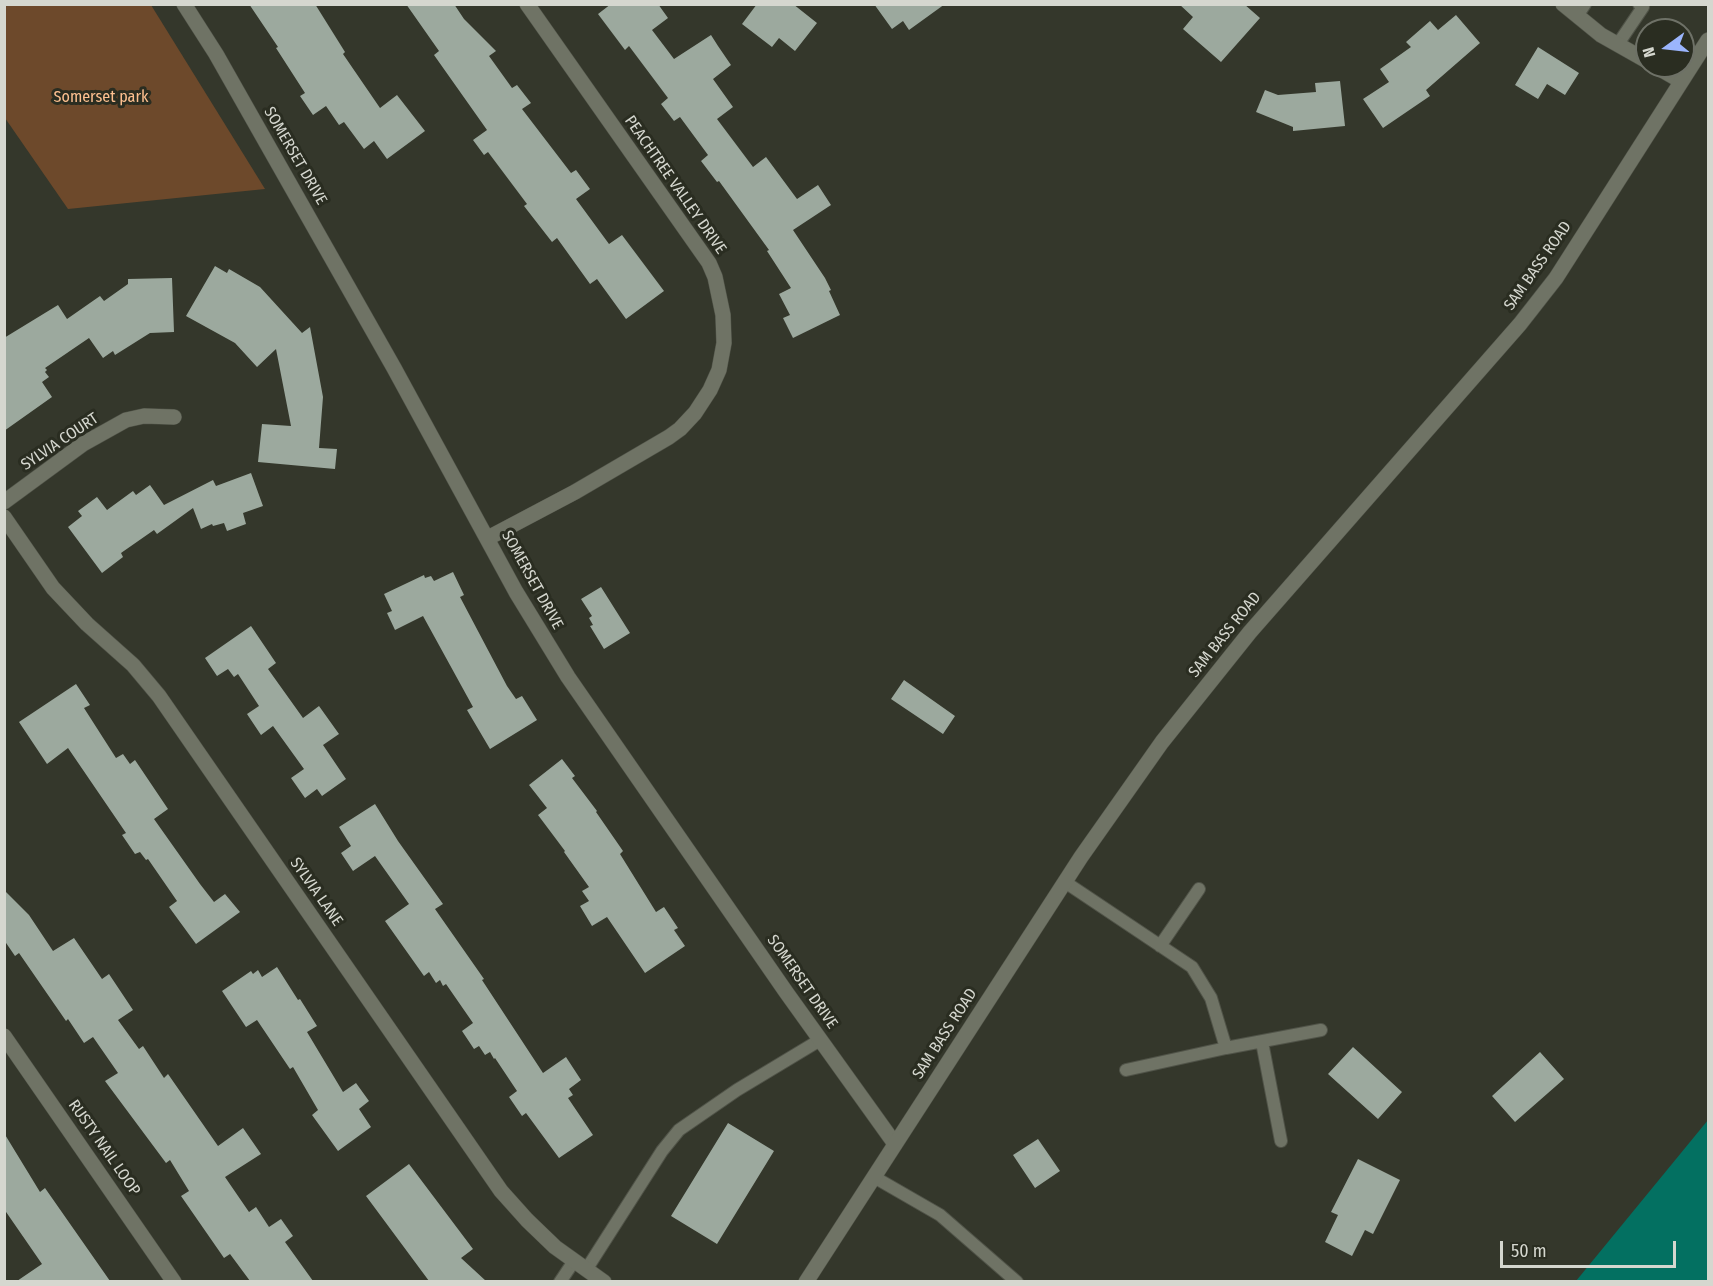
<!DOCTYPE html>
<style>
body{margin:0}
#map{position:relative;width:1713px;height:1286px;overflow:hidden;background:#34372b;font-family:"Fira Sans Condensed",sans-serif}
canvas{display:block}
.frame{position:absolute;inset:0;border:6px solid #d5d7cf;pointer-events:none}
.north{position:absolute;left:1635px;top:18px;width:60px;height:60px;box-sizing:border-box;background:#2a2d21;border:2px solid #6e7167;border-radius:50%;rotate:255deg;font-size:16px;font-weight:700;line-height:24px;text-align:center;color:#d5d7cf}
.north::after{content:'';display:block;margin:auto;width:21px;height:27px;background:#9bb5fd;clip-path:polygon(50% 0,100% 100%,50% 72%,0 100%)}
.scale{position:absolute;left:1500px;top:1241px;width:176px;height:27px;box-sizing:border-box;border:3px solid #d5d7cf;border-top:0;padding-left:8px;font-size:18px;line-height:21px;white-space:nowrap;color:#d5d7cf;-webkit-text-stroke:4px #2a2d21;paint-order:stroke}
</style>
<div id="map">
<canvas width="1713" height="1286"></canvas>
<div class="frame"></div>
<div class="north">N</div>
<div class="scale">50 m</div>
</div>
<script>
const g = document.querySelector('canvas').getContext('2d');
g.lineJoin = 'round';
function fillPath(path, color) { g.fillStyle = color; g.fill(path, 'evenodd'); }
const shape = rows => new Path2D(rows.map(r => 'M' + r).join(''));
function trace(path, color, width, dash) { g.strokeStyle = color; g.lineWidth = width; g.lineCap = dash ? 'butt' : 'round'; g.setLineDash(dash || []); g.stroke(path); }
function label(font, color, halo, rows, align = 'center') {
  g.font = font + ' "Fira Sans Condensed",sans-serif'; g.lineWidth = 6; g.setLineDash([]); g.textBaseline = 'middle'; g.strokeStyle = halo; g.fillStyle = color; for (const [text, x, y, turn = 0] of rows) {
    g.save(); g.translate(x, y); g.rotate((+turn || 0) * Math.PI / 180); g.textAlign = isNaN(turn) ? turn : align; if (halo) g.strokeText(text, 0, 0); g.fillText(text, 0, 0); g.restore();
  }
}
fillPath(shape([
 [4,5,151,5,265,189,68,209,5,118]
]), '#6d492b');
fillPath(shape([
 [1708,1120,1708,1281,1576,1281]
]), '#037061');
fillPath(shape([
 [249,4,315,4,345,52,343,54,380,108,397,95,425,131,387,159,374,141,364,149,344,122,339,125,326,106,313,115,300,96,305,93,276,48,278,47],
 [406,4,454,4,464,19,496,51,489,56,512,88,517,85,531,103,522,109,571,173,576,170,590,189,576,199,609,244,622,235,664,291,626,319,597,279,590,284,557,238,552,242,524,206,527,204,488,152,484,155,473,140,487,130,434,55,439,51],
 [611,4,658,4,668,18,652,30,674,59,711,35,718,46,731,65,713,79,733,107,717,119,753,167,766,157,797,199,818,185,831,205,793,230,825,278,831,290,829,291,840,315,793,338,783,318,790,315,779,294,791,288,767,251,769,250,719,181,717,182,701,161,708,155,680,117,674,121,661,104,668,98,629,46,625,50,598,14],
 [757,4,793,4,817,23,795,51,779,38,772,47,742,24],
 [874,4,945,4,909,30,903,21,892,29],
 [1179,4,1244,4,1260,18,1221,62,1183,29,1193,17],
 [1456,15,1480,43,1426,90,1430,96,1383,128,1363,99,1389,82,1380,69,1411,47,1406,42,1430,21,1438,30],
 [1538,47,1579,73,1565,95,1547,84,1538,99,1515,85],
 [1340,81,1345,126,1293,131,1293,127,1256,112,1265,90,1278,95,1316,92,1315,83],
 [215,266,227,273,229,269,260,287,302,333,310,327,323,397,319,448,337,449,335,469,258,462,262,424,291,426,276,349,257,367,235,343,186,316],
 [172,278,174,332,150,333,115,355,113,351,103,358,89,338,45,368,47,370,45,372,49,377,42,382,52,397,4,431,4,338,58,305,67,319,100,296,104,301,128,284,128,279],
 [251,473,263,506,243,513,246,524,227,531,224,523,213,526,212,524,201,529,193,508,157,534,154,530,121,553,123,557,102,573,68,527,82,516,78,511,97,497,107,510,133,491,136,495,150,485,164,505,213,480,216,486],
 [453,572,464,595,460,597,507,686,516,699,522,696,537,720,490,749,467,710,473,707,423,616,395,630,387,613,392,611,384,594,424,575,425,578,431,576,434,581],
 [601,587,630,633,604,649,590,626,593,625,589,618,592,616,581,599],
 [251,626,276,663,268,669,303,718,319,706,339,734,323,745,346,779,322,796,317,789,305,798,291,778,304,769,273,726,261,735,247,714,259,706,238,674,234,677,228,669,217,676,205,658],
 [904,680,955,716,943,734,891,699],
 [76,684,90,705,84,708,116,758,123,754,130,764,135,760,168,809,154,819,200,884,214,902,225,894,240,912,196,944,169,907,177,901,148,859,146,860,140,852,135,854,122,835,126,833,68,748,47,764,19,722],
 [562,759,575,776,572,778,597,811,596,812,623,851,620,854,656,912,664,907,678,928,674,930,685,946,645,973,607,917,592,926,580,906,589,901,582,891,589,887,564,852,565,851,538,815,547,808,529,785],
 [375,804,398,841,443,904,435,909,484,979,482,980,543,1073,566,1057,581,1080,569,1089,573,1095,568,1098,593,1135,559,1158,526,1113,522,1116,509,1097,517,1091,495,1058,494,1059,490,1052,485,1055,479,1046,474,1049,462,1031,473,1023,446,984,443,986,440,980,436,983,429,972,424,976,385,921,409,904,375,856,353,871,341,853,351,846,339,827],
 [4,890,29,915,53,951,74,938,102,979,109,974,133,1010,118,1020,139,1049,143,1046,164,1078,168,1074,218,1146,243,1128,261,1154,225,1177,249,1212,256,1207,269,1227,281,1219,293,1236,285,1242,313,1281,250,1281,230,1254,224,1258,181,1196,189,1191,170,1160,166,1163,105,1081,118,1073,93,1037,84,1043,68,1019,66,1021,19,953,15,956,4,940],
 [277,967,298,1000,300,999,317,1026,307,1032,343,1092,356,1083,369,1101,359,1109,371,1127,338,1151,312,1115,318,1110,293,1067,290,1069,257,1020,246,1027,222,991,251,971,253,974,258,970,262,977],
 [1353,1047,1402,1092,1378,1119,1328,1074],
 [1540,1052,1564,1079,1515,1122,1492,1096],
 [728,1123,774,1151,717,1244,671,1216],
 [4,1133,40,1192,45,1188,110,1281,17,1281,42,1264,4,1209],
 [1038,1139,1060,1171,1035,1188,1013,1155],
 [1358,1159,1400,1180,1373,1234,1365,1230,1352,1256,1325,1242,1338,1215,1331,1212],
 [409,1164,473,1249,461,1258,486,1281,429,1281,366,1196]
]), '#9ca99e');
const service = shape([
 [1577,16,1585,4],
 [1618,44,1643,7,1639,4],
 [1065,882,1192,967,1211,998,1226,1048,1126,1070],
 [1160,946,1199,889],
 [1262,1042,1281,1141],
 [1226,1048,1321,1030],
 [874,1177,940,1215,1017,1282],
 [586,1270,662,1151,679,1130,737,1090,820,1040],
 [560,1282,574,1261]
]);
const minor = shape([
 [184,4,216,54,394,368,516,592,568,677,786,992,895,1144],
 [1563,4,1601,35,1647,61],
 [1655,66,1681,81],
 [4,502,83,444,126,420,144,416,174,417],
 [4,517,53,588,87,624,133,665,159,696,501,1191,527,1220,555,1247,604,1282],
 [488,538,575,492,669,437,680,429,695,413,710,390,719,370,724,343,723,315,715,277,709,263,527,4],
 [4,1036,174,1282]
]);
const secondary = shape([
 [806,1282,1081,857,1162,742,1250,632,1520,324,1556,278,1708,40]
]);
trace(service, '#505348', 14);
trace(minor, '#505348', 16);
trace(secondary, '#505348', 16);
trace(service, '#6f7365', 12);
trace(minor, '#6f7365', 15);
trace(secondary, '#6f7365', 15);
label('16px', '#fdc090', '#2a2d21', [
 ["Somerset park",101,98]
]);
label('16px', '#d5d7cf', '#2a2d21', [
 ["SOMERSET DRIVE",295,156,60],
 ["PEACHTREE VALLEY DRIVE",675,185,55],
 ["SAM BASS ROAD",1538,266,-55],
 ["SYLVIA COURT",60,442,-34],
 ["SOMERSET DRIVE",532,580,61],
 ["SAM BASS ROAD",1225,635,-51],
 ["SYLVIA LANE",316,892,55],
 ["SOMERSET DRIVE",802,982,55],
 ["SAM BASS ROAD",945,1034,-57],
 ["RUSTY NAIL LOOP",104,1148,55]
]);
</script>
